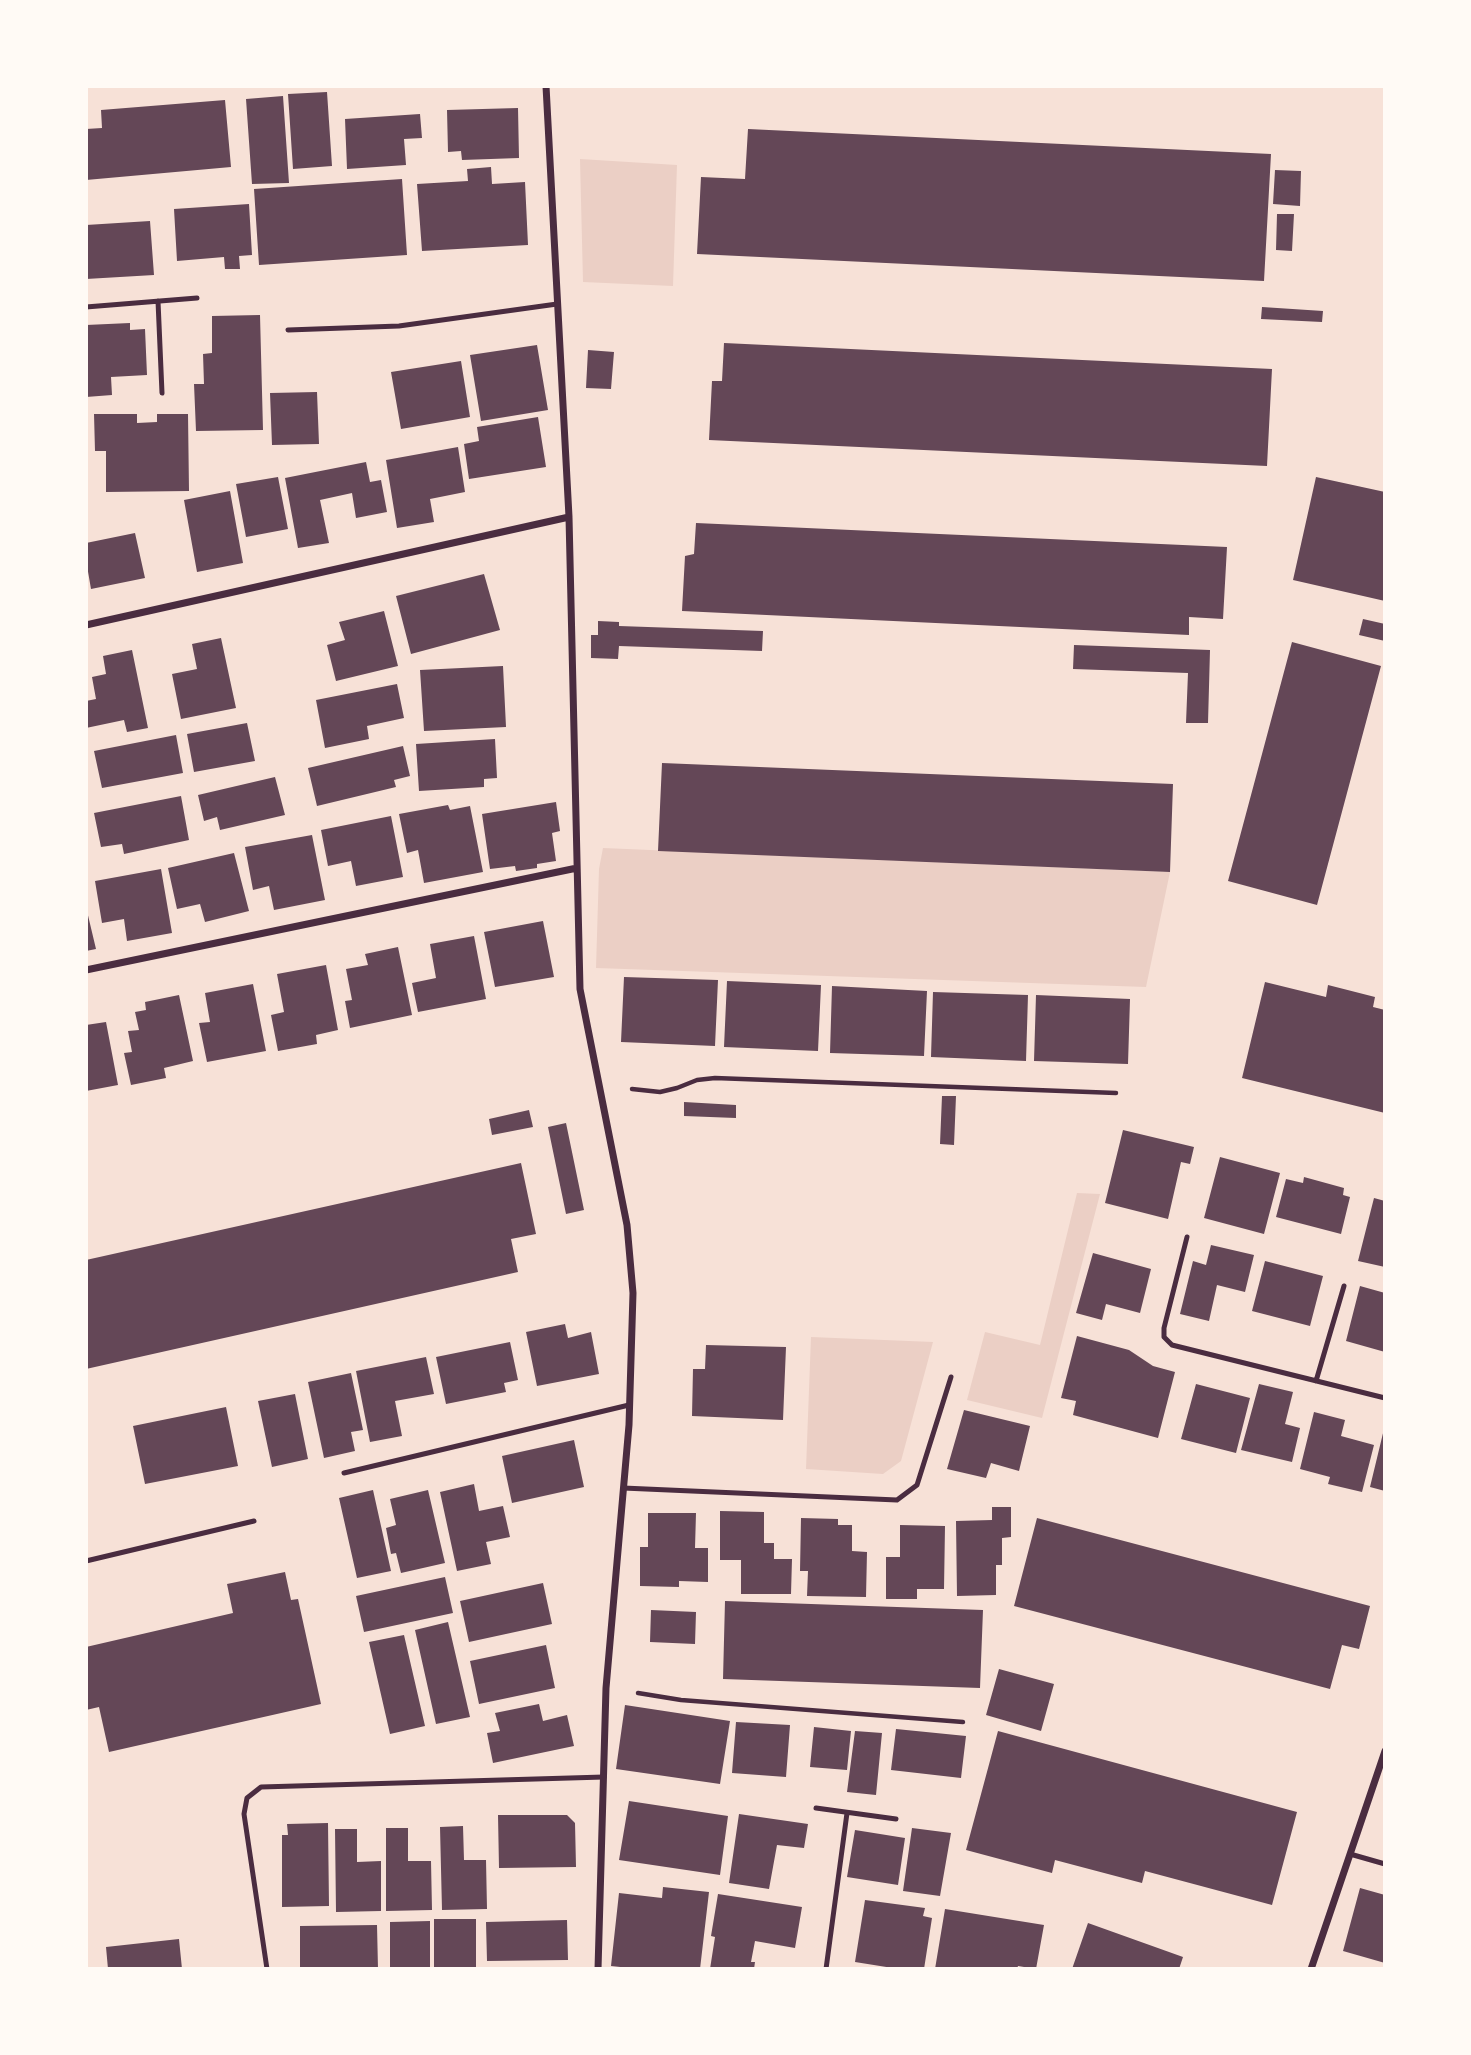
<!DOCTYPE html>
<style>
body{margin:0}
#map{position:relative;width:1471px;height:2055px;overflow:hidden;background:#f7e1d7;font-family:"Sofia Sans Condensed",sans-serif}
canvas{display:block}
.frame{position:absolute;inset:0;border:88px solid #fffaf5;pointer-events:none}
</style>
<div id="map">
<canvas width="1471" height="2055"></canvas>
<div class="frame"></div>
</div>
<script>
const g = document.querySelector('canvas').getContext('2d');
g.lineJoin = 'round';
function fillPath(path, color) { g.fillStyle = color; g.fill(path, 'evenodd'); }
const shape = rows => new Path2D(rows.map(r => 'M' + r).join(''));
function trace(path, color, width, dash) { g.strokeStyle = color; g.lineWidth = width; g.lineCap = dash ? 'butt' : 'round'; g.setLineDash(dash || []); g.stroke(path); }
fillPath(shape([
 [580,159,677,165,673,286,583,282],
 [603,848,1170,872,1146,987,596,968,599,869],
 [1077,1193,1100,1194,1042,1418,967,1400,985,1332,1040,1345],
 [811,1337,933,1342,901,1461,883,1474,806,1469]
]), '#ebcfc5');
fillPath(shape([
 [327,92,332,166,293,169,288,94],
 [283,96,289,183,252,184,246,99],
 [225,100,231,167,86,180,86,129,102,128,101,110],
 [518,108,519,158,462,160,461,151,448,152,447,110],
 [420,114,422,138,404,139,406,165,347,169,345,119],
 [748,129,1271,154,1264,281,697,254,701,177,745,179],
 [491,167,492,184,525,182,528,245,422,251,417,184,468,181,467,169],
 [1275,170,1301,171,1300,206,1273,204],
 [402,179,407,255,259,265,254,189],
 [249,204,252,255,239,256,240,269,225,269,224,257,177,261,174,209],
 [1277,214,1294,214,1292,251,1276,250],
 [150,221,154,275,86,279,86,225],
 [1262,307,1323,311,1322,322,1261,319],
 [260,315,263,430,196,431,194,384,204,384,203,354,212,353,212,316],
 [130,323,130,330,145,329,147,375,111,377,112,395,86,397,86,325],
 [724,343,1272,369,1267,466,709,440,712,381,722,381],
 [537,345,548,410,481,421,470,355],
 [588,350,614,352,611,389,586,388],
 [461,361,470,417,401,429,391,372],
 [317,392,319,444,272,445,270,393],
 [94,414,137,414,137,423,157,422,157,414,188,414,189,491,106,492,106,451,95,451],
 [538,417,546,467,469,479,464,444,479,441,477,427],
 [458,447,465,492,430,499,434,522,397,528,386,460],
 [366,462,370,482,381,480,387,512,356,518,352,493,320,500,329,543,298,548,285,478],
 [278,477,288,529,246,537,236,484],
 [1316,477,1385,492,1385,601,1293,580],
 [230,491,243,563,197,572,184,500],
 [696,523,1227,547,1223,619,1189,617,1189,635,682,611,685,556,694,554],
 [135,533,145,578,91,589,86,560,86,543],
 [484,574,500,630,411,654,396,596],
 [384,611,398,666,336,681,327,645,345,640,339,622],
 [1363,619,1385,624,1385,641,1359,635],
 [598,621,619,622,619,626,763,631,762,651,619,646,618,659,591,658,591,635,598,635],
 [221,638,236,708,181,719,172,674,197,669,192,644],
 [1292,642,1381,666,1317,905,1228,881],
 [1074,645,1210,650,1208,723,1186,723,1188,673,1073,669],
 [132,650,148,728,127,732,124,720,86,728,86,701,96,699,92,677,106,674,103,656],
 [503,666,506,727,424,731,420,670],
 [397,684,404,718,367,726,369,739,325,748,316,700],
 [247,723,255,761,194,772,187,734],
 [176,735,183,773,102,788,94,751],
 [495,739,497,778,484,779,484,787,419,791,416,744],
 [403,746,410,776,394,780,396,787,317,806,308,768],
 [662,763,1173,784,1170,872,658,851],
 [275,777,285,815,220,830,217,817,204,821,198,795],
 [181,796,189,840,124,854,122,844,101,847,94,813],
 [556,802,560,831,552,833,556,861,537,864,537,868,516,871,515,866,490,869,482,814],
 [448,805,450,810,470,806,483,872,424,883,418,850,407,853,399,814],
 [391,816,403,877,356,886,351,861,328,866,321,830],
 [312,835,325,900,274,910,269,886,253,890,245,847],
 [234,853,249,911,205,922,200,904,177,909,168,868],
 [161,869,172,933,127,941,124,919,102,923,95,881],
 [86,907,96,949,86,951],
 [543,921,554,977,495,987,484,932],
 [474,936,486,999,418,1012,412,983,436,978,430,944],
 [398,947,412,1015,350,1028,345,1001,352,1000,346,969,368,965,365,954],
 [326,965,338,1030,316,1035,317,1044,278,1051,271,1015,284,1012,277,974],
 [624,977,718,980,715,1046,621,1042],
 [727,981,821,985,818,1051,724,1047],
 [1265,982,1326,997,1328,985,1375,997,1373,1007,1385,1010,1385,1113,1242,1078],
 [253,984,266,1051,207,1062,199,1023,210,1022,205,993],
 [832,986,927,991,924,1056,830,1053],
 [933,992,1028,995,1026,1061,931,1057],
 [179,995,193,1061,164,1068,166,1078,131,1085,124,1053,132,1052,128,1031,139,1030,135,1012,146,1010,145,1002],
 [1036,995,1130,999,1128,1064,1034,1061],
 [106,1022,118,1085,86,1091,86,1025],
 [942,1096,956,1096,954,1145,940,1144],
 [684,1102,736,1105,736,1118,684,1116],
 [529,1110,533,1127,492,1135,489,1119],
 [566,1123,584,1210,566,1214,548,1127],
 [1123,1130,1194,1147,1190,1164,1181,1162,1168,1219,1105,1203],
 [1220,1157,1280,1173,1264,1234,1204,1218],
 [521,1163,536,1234,511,1239,518,1272,86,1369,86,1260],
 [1304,1177,1344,1188,1343,1195,1350,1197,1341,1234,1276,1217,1286,1179,1303,1183],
 [1374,1198,1385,1201,1385,1267,1358,1261],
 [1211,1245,1254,1255,1245,1292,1217,1285,1209,1321,1180,1314,1193,1261,1206,1265],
 [1093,1253,1151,1269,1140,1313,1106,1304,1102,1320,1076,1313],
 [1265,1261,1323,1276,1310,1326,1252,1311],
 [1360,1286,1385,1293,1385,1352,1346,1341],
 [565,1324,568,1338,591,1332,599,1374,537,1386,526,1332],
 [1077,1336,1129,1350,1153,1366,1175,1372,1158,1438,1073,1415,1076,1401,1061,1398],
 [510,1342,518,1380,504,1383,506,1392,446,1404,436,1357],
 [706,1345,786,1347,783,1420,692,1416,693,1369,705,1369],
 [426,1357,434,1394,395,1401,402,1436,370,1442,356,1371],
 [351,1373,363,1430,351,1432,355,1451,324,1458,308,1382],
 [1196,1384,1250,1398,1236,1453,1181,1439],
 [1259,1384,1293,1392,1285,1424,1300,1428,1292,1462,1241,1450],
 [295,1394,308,1459,272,1467,258,1401],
 [226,1407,238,1466,145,1484,133,1426],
 [964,1410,1030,1426,1019,1471,991,1463,986,1478,947,1469],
 [1314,1412,1345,1420,1341,1436,1374,1445,1362,1492,1328,1484,1330,1477,1300,1469],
 [1384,1429,1385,1429,1385,1491,1370,1487],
 [574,1440,584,1487,512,1503,502,1456],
 [474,1484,479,1511,503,1506,510,1537,486,1542,491,1564,457,1571,440,1492],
 [373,1490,391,1571,357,1578,339,1498],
 [428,1490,445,1563,401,1573,396,1553,391,1554,386,1528,396,1525,390,1499],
 [992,1507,1011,1507,1011,1537,1002,1538,1002,1565,996,1565,996,1595,957,1596,956,1521,992,1520],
 [720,1511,764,1512,764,1543,774,1543,774,1559,792,1559,791,1594,741,1594,741,1560,720,1560],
 [648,1513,696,1513,695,1548,708,1548,708,1582,679,1581,679,1587,640,1586,640,1547,648,1547],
 [801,1518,838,1519,838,1525,852,1525,852,1551,867,1552,866,1597,807,1596,808,1571,800,1571],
 [1037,1518,1370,1606,1359,1649,1342,1645,1330,1689,1014,1606],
 [900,1525,945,1526,944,1589,917,1589,917,1599,886,1599,886,1557,900,1557],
 [285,1572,291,1600,298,1599,321,1704,109,1752,99,1707,86,1710,86,1647,233,1613,227,1584],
 [445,1577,453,1613,364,1632,356,1596],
 [543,1583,552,1624,469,1642,460,1601],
 [725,1601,983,1610,980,1688,723,1679],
 [651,1610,696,1612,695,1644,650,1642],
 [448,1622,470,1717,436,1724,415,1630],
 [404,1635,425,1726,390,1734,369,1642],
 [546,1645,555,1688,479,1704,470,1661],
 [999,1669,1054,1684,1041,1731,986,1715],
 [539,1704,543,1721,567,1715,574,1746,493,1763,487,1733,500,1731,495,1713],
 [625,1705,730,1721,720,1784,616,1769],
 [736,1722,790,1725,786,1777,732,1773],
 [814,1727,851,1731,847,1770,810,1767],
 [896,1729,966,1736,961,1778,891,1770],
 [855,1731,882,1733,876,1795,847,1792],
 [998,1731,1297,1812,1272,1905,1145,1871,1142,1883,1055,1860,1052,1873,966,1850],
 [629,1801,728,1816,720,1875,619,1860],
 [739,1814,808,1824,804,1848,777,1845,769,1889,729,1883],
 [498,1815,567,1815,575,1823,576,1867,499,1868],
 [328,1823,329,1906,282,1907,282,1835,288,1835,287,1824],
 [463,1826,464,1860,486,1860,487,1909,442,1910,440,1827],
 [386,1828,408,1828,408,1861,431,1861,432,1910,386,1911],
 [912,1828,951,1833,940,1896,903,1891],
 [335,1829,357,1829,357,1862,381,1861,381,1911,336,1912],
 [855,1830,905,1838,898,1885,847,1877],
 [663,1887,709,1892,700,1969,639,1969,611,1966,619,1893,662,1898],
 [1360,1888,1385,1895,1385,1963,1343,1951],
 [718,1894,802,1907,795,1948,755,1941,751,1962,755,1962,754,1969,710,1969,715,1937,711,1936],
 [865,1900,925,1908,923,1916,932,1918,924,1969,899,1969,855,1962],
 [945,1909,1044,1925,1036,1969,1018,1966,1017,1969,935,1969],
 [434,1919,476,1919,476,1969,434,1969],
 [567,1920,568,1960,487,1961,486,1922],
 [430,1921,430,1969,390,1969,390,1922],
 [1088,1923,1183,1957,1179,1969,1072,1969],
 [377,1925,378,1969,300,1969,300,1926],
 [179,1939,182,1969,108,1969,106,1947]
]), '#644757');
trace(shape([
 [632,1089,660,1092,677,1088,697,1080,715,1078,1116,1093],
 [638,1693,681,1700,963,1722]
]), '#4a2c40', 4.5);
trace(shape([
 [158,301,162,393],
 [86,307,197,298],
 [288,330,399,326,557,304],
 [1187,1237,1164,1328,1164,1337,1172,1345,1385,1398],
 [1316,1381,1344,1286],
 [344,1473,629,1405],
 [623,1488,897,1500,917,1485,951,1377],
 [86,1561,254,1521],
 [816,1808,896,1819],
 [1350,1854,1385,1864],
 [267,1969,244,1814,247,1798,261,1787,604,1777],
 [826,1969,847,1813]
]), '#4a2c40', 5);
trace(shape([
 [546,86,569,517,580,989,627,1225,633,1293,629,1425,606,1688,598,1969],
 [86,625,569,517],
 [86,970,577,868],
 [1311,1969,1385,1751]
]), '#4a2c40', 7);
</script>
